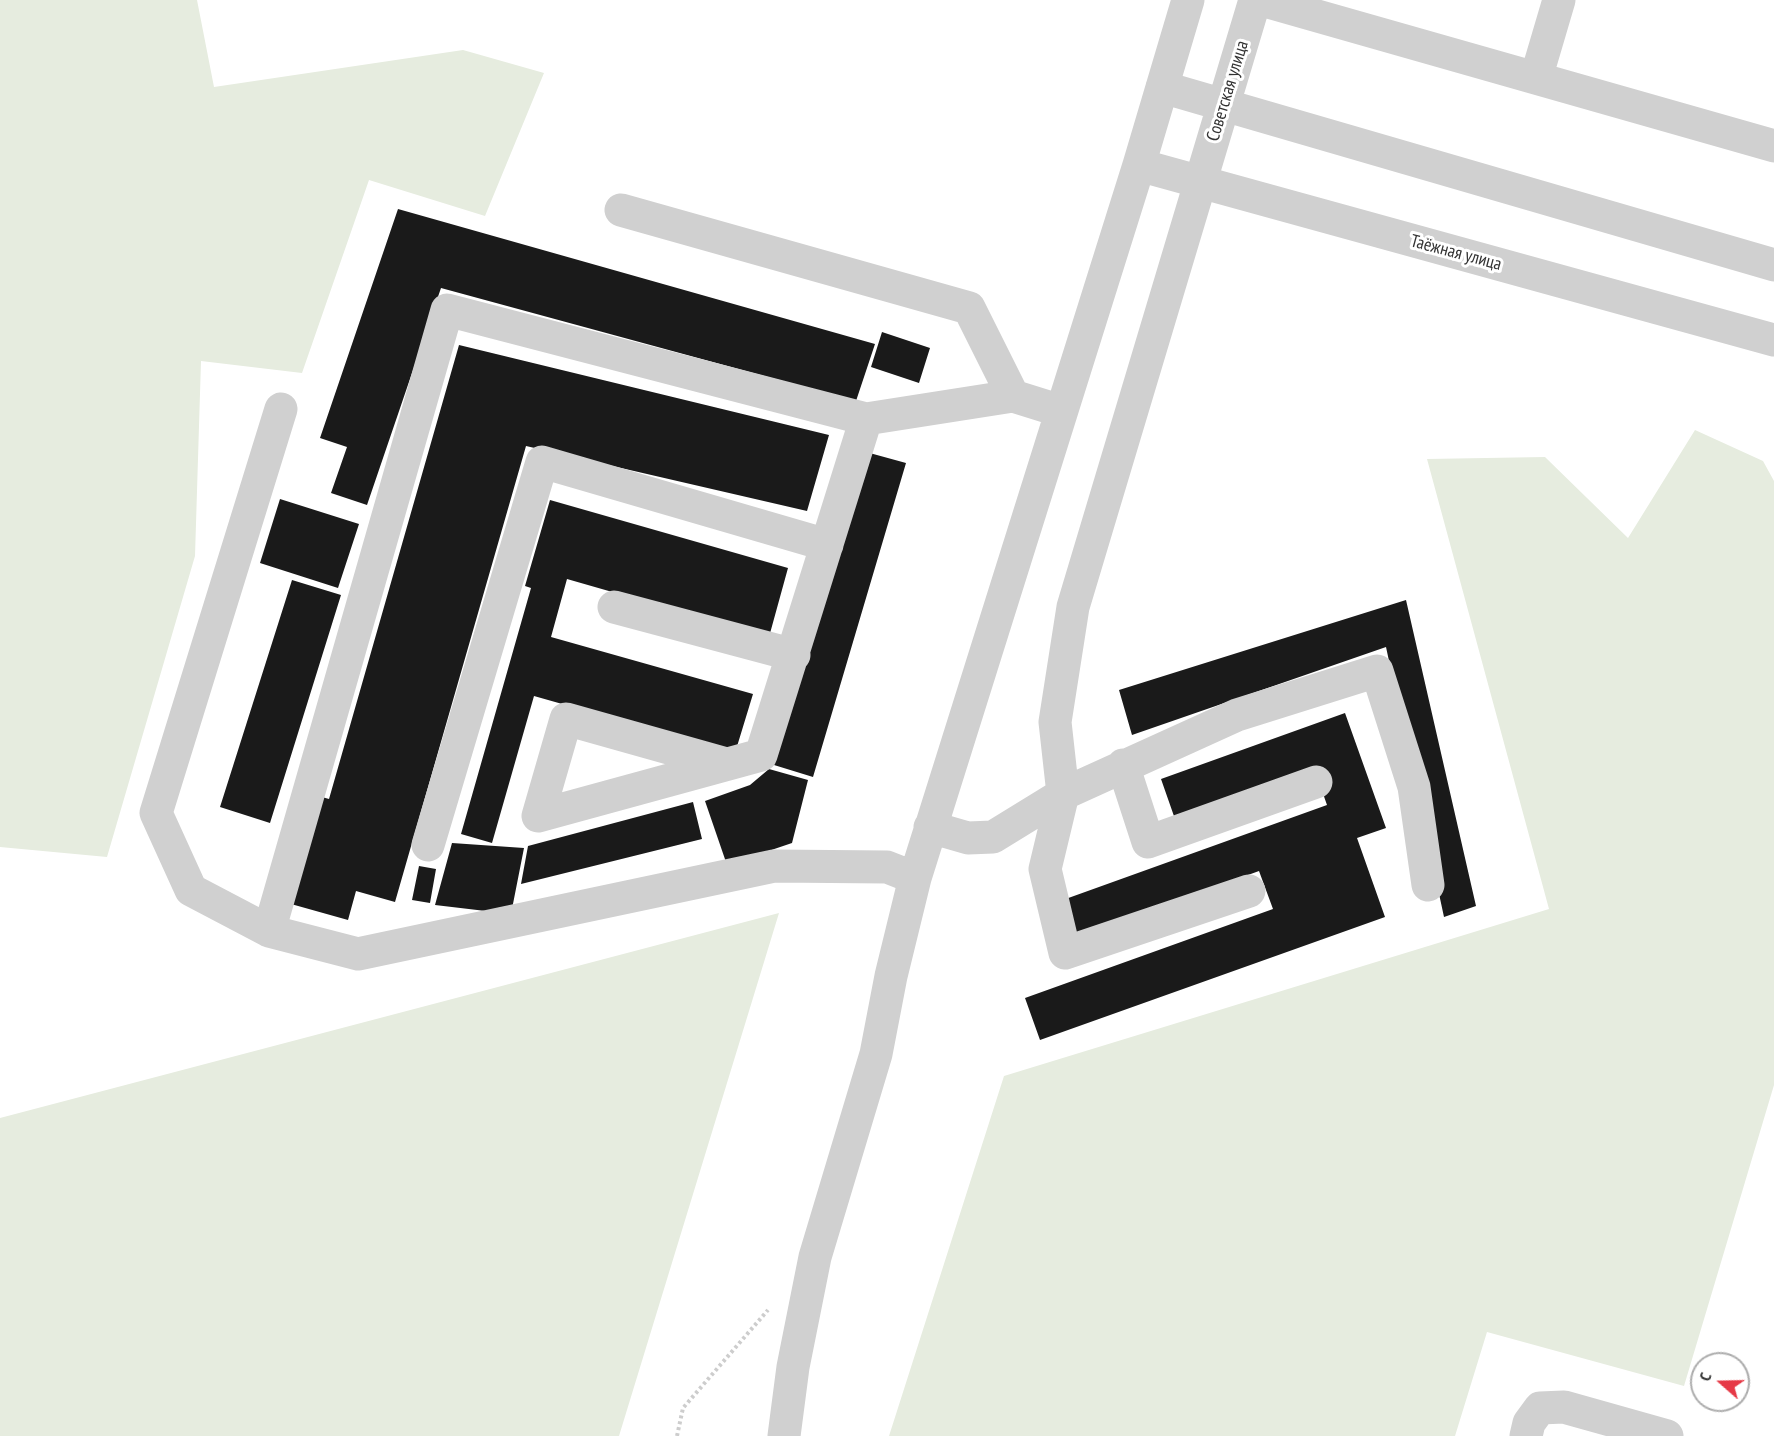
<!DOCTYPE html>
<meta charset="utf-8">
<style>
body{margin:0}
#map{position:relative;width:1774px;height:1436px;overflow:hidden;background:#fff;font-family:"PT Sans Narrow",sans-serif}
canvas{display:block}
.north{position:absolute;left:1690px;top:1352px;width:60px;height:60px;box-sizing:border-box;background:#fff;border:2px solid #adadad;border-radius:50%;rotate:290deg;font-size:16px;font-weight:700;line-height:24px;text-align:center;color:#333}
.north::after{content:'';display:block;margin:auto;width:21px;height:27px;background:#e63946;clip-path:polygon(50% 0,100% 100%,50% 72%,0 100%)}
</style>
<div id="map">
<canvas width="1774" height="1436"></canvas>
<div class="north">С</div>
</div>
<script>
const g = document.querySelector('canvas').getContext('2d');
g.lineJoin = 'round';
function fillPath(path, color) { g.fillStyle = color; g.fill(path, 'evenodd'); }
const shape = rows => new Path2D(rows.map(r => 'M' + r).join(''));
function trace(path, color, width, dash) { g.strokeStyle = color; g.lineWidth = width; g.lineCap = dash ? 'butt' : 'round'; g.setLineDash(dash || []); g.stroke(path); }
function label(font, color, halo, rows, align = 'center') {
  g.font = font + ' "PT Sans Narrow",sans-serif'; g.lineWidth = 6; g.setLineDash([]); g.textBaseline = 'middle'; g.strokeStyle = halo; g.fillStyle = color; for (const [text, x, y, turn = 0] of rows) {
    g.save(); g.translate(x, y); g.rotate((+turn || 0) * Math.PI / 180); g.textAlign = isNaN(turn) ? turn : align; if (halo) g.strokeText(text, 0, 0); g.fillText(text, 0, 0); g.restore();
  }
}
fillPath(shape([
 [0,0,197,0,214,87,463,50,544,73,485,216,369,180,302,373,201,361,195,556,107,857,0,847],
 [1695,430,1763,461,1774,481,1774,1085,1684,1386,1487,1332,1455,1436,889,1436,1004,1076,1549,909,1427,459,1545,457,1628,538],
 [779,913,619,1436,0,1436,0,1118]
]), '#e6ecdf');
fillPath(shape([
 [398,209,875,344,856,401,441,288,367,505,331,493,347,447,320,438],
 [882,332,930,348,919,383,871,367],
 [459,345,829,435,807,511,526,446,395,902,356,891,348,920,291,904,322,797,329,799],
 [866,452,906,463,813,777,774,765],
 [280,499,359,524,338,588,260,563],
 [550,500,788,568,769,637,567,579,551,637,753,694,735,753,534,696,492,843,461,834,531,588,525,586],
 [292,580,341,595,270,823,220,807],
 [1406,600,1476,906,1444,917,1386,647,1132,735,1119,690],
 [1345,713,1386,828,1357,838,1385,917,1040,1040,1025,998,1273,909,1259,871,1074,938,1060,901,1327,805,1314,768,1175,819,1161,779],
 [769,769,808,780,792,843,727,865,705,801,750,785],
 [693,802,702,839,521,884,528,846],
 [452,843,524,848,511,914,435,905],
 [419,866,436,869,430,903,412,900]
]), '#1a1a1a');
trace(shape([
 [677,1436,683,1408,768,1310]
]), '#cdcdcd', 4, [3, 3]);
trace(shape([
 [1261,0,1774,146],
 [1536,78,1559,0],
 [1162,87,1774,265],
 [1139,165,1774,340],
 [621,210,969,308,1013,396],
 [281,409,156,813,191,890,269,931,358,954,774,866,887,867,915,878],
 [614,607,794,655],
 [726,764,566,719,538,816,761,755,866,419],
 [1123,765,1148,842,1316,782],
 [930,827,968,838,993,837,1063,794,1237,715,1377,671,1414,787,1428,885],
 [428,845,542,462,827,545],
 [1249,891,1065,953,1045,869,1063,794,1055,722,1073,607,1255,0],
 [269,931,447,310,866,419,1013,396,1061,411],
 [784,1436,793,1367,815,1257,876,1054,891,976,915,878,1139,165,1188,0],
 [1526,1436,1529,1423,1540,1408,1564,1407,1667,1436]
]), '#d0d0d0', 33);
label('18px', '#333', '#fff', [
 ["Советская улица",1228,91,-73],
 ["Таёжная улица",1456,253,15]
]);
</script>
